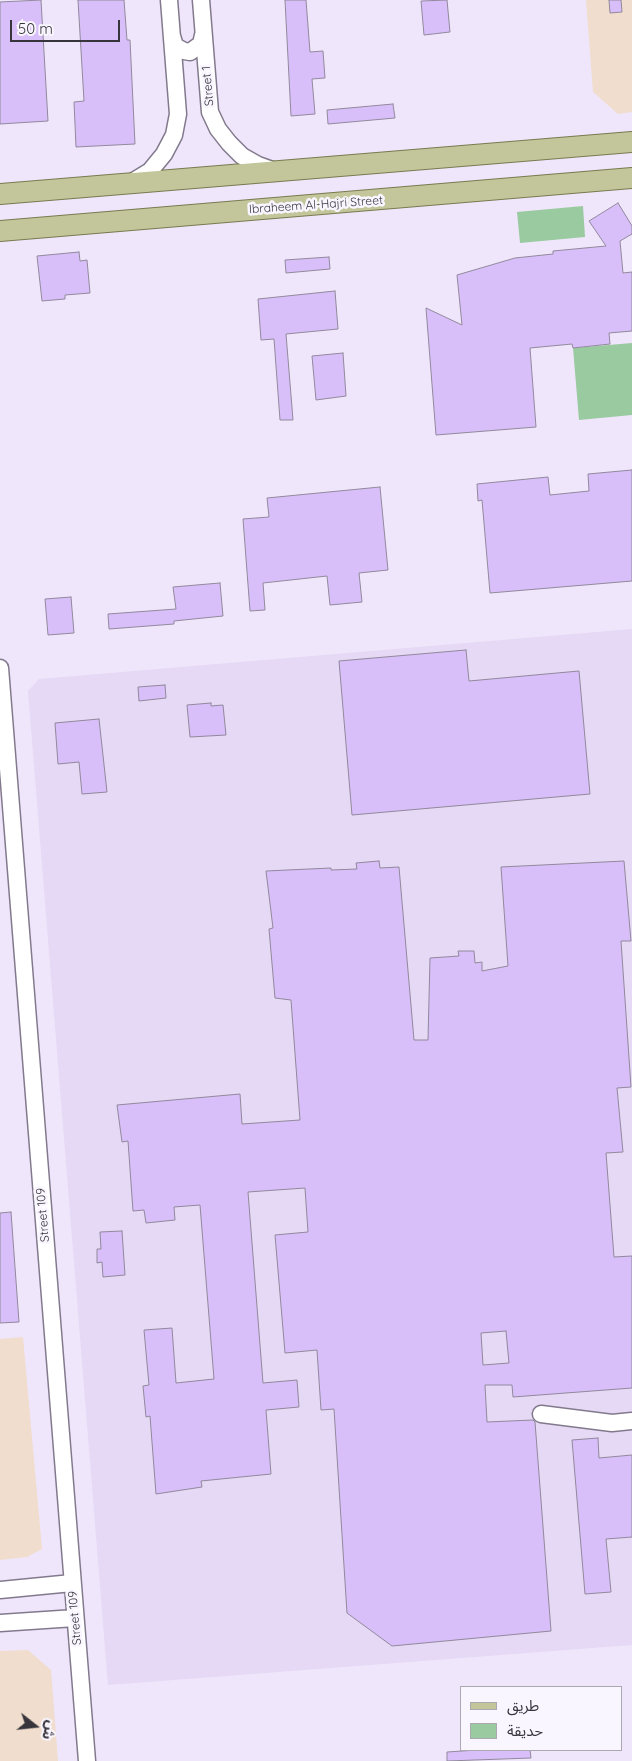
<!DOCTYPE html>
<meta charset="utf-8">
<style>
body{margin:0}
#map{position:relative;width:632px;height:1761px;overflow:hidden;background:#efe6fb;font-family:Quicksand,"Noto Sans Arabic",sans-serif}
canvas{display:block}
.legend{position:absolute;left:460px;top:1686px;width:162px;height:65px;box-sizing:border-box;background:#faf6ff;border:1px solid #aca8b1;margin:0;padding:6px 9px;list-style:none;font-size:15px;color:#37343c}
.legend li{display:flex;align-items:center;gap:10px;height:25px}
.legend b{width:25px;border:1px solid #aca8b1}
.north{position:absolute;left:10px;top:1701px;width:50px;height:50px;-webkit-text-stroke:4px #faf6ff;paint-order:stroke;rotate:106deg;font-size:14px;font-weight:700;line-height:20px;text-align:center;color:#37343c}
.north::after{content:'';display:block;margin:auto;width:18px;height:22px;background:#37343c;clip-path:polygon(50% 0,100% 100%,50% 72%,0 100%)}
.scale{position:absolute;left:10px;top:20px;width:110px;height:22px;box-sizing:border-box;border:2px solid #37343c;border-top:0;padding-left:6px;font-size:15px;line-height:18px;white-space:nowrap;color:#37343c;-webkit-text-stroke:4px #faf6ff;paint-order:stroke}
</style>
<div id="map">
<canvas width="632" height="1761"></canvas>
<ul class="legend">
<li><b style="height:6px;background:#c3c59b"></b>طريق</li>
<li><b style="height:14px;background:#9acaa0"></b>حديقة</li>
</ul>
<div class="north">ش</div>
<div class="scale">50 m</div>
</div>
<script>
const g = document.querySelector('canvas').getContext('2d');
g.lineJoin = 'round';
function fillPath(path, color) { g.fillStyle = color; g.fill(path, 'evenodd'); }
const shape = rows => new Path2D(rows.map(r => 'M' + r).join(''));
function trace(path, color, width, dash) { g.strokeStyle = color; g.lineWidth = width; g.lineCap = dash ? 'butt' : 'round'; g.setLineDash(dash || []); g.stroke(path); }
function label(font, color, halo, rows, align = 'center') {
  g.font = font + ' Quicksand,sans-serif'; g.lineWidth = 5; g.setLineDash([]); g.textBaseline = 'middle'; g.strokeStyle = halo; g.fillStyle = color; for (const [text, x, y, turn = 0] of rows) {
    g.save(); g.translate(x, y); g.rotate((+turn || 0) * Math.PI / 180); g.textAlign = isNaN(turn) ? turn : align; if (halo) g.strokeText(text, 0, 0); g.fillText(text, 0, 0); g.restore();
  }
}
fillPath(shape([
 [632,629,632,1645,108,1685,28,691,39,679]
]), '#e5d9f5');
fillPath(shape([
 [586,0,632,0,632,112,618,114,593,92],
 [23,1337,42,1549,27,1557,0,1560,0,1339],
 [28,1650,51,1670,58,1761,0,1761,0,1651]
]), '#f0ddcd');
fillPath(shape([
 [583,206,585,237,520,243,517,212],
 [632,343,632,415,579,420,573,348]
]), '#9acaa0');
const building = shape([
 [41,0,48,121,0,124,0,2,41,0],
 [78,0,124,0,127,40,130,40,135,144,76,147,74,102,84,101,78,0],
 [285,0,306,0,310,52,323,51,325,78,312,79,315,114,291,116,285,0],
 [447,0,450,32,424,35,421,1,447,0],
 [609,0,621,0,622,12,610,13,609,0],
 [393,104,395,118,328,124,327,110,393,104],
 [618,203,632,226,632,234,620,241,623,273,632,272,632,331,609,333,610,344,573,348,572,344,530,348,536,427,436,435,426,308,462,325,457,275,515,258,553,254,553,251,606,246,589,221,618,203],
 [79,252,80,261,87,260,90,293,65,295,65,299,42,301,37,256,79,252],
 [329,257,330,269,286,273,285,260,329,257],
 [335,291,338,329,286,334,293,420,280,420,274,339,261,340,258,299,335,291],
 [343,353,346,396,316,400,312,356,343,353],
 [632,470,632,581,490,593,482,500,478,501,477,484,548,477,550,495,589,491,588,474,632,470],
 [380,487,388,570,359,573,362,602,330,605,327,576,263,583,265,610,250,611,243,519,269,517,267,498,380,487],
 [220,583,223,616,174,621,174,624,109,629,108,614,176,609,173,587,220,583],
 [71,597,74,633,48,635,45,599,71,597],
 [466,650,469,681,579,671,590,794,352,815,339,661,466,650],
 [165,685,166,698,139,701,138,687,165,685],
 [211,703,211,706,223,705,226,735,190,737,187,705,211,703],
 [99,719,107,792,82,794,79,762,58,764,55,723,99,719],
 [379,861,380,868,399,867,414,1040,428,1040,430,958,459,956,458,951,474,951,475,963,482,962,482,971,508,966,501,867,624,861,631,941,621,941,631,1087,617,1088,623,1152,606,1153,614,1257,632,1256,632,1388,513,1397,512,1385,485,1385,487,1422,533,1420,535,1422,551,1631,392,1646,347,1613,334,1409,321,1410,317,1350,285,1353,275,1235,308,1232,305,1188,248,1192,263,1383,297,1380,299,1407,266,1410,271,1474,201,1481,202,1487,156,1494,150,1416,146,1417,143,1386,149,1385,144,1330,172,1328,176,1383,214,1379,200,1205,174,1207,175,1220,146,1223,144,1210,133,1211,128,1141,122,1142,117,1105,240,1094,242,1124,300,1120,291,1000,275,998,269,929,273,928,266,871,331,868,331,870,357,869,356,863,379,861],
 [506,1331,509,1363,483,1365,481,1333,506,1331],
 [11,1212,19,1322,0,1323,0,1213,11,1212],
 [122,1231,125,1275,103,1277,102,1262,97,1263,97,1249,101,1249,100,1232,122,1231],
 [598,1438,599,1458,632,1455,632,1537,606,1539,611,1592,585,1594,572,1440,598,1438],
 [477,1750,530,1750,531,1758,447,1761,447,1752,477,1750]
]);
fillPath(building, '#d9bff9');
trace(building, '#91899c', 1);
const minor = shape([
 [201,0,210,112,218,129,229,143,242,156,258,165,275,171],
 [172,36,175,46,184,51,190,52,201,44,203,35],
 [132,182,150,171,164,154,174,135,178,114,169,0],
 [0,668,87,1761],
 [541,1414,612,1423,632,1421],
 [0,1590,72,1583],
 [0,1623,75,1618]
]);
const major = shape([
 [0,194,632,142],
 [0,231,632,178]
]);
trace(minor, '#827a8c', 19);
trace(major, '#787a4f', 22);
trace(minor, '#fff', 16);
trace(major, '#c3c59b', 20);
label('12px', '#37343c', '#faf6ff', [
 ["Street 1",208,86,-95],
 ["Ibraheem Al-Hajri Street",316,205,-4],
 ["Street 109",43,1215,-95],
 ["Street 109",75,1618,-95]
]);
</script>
